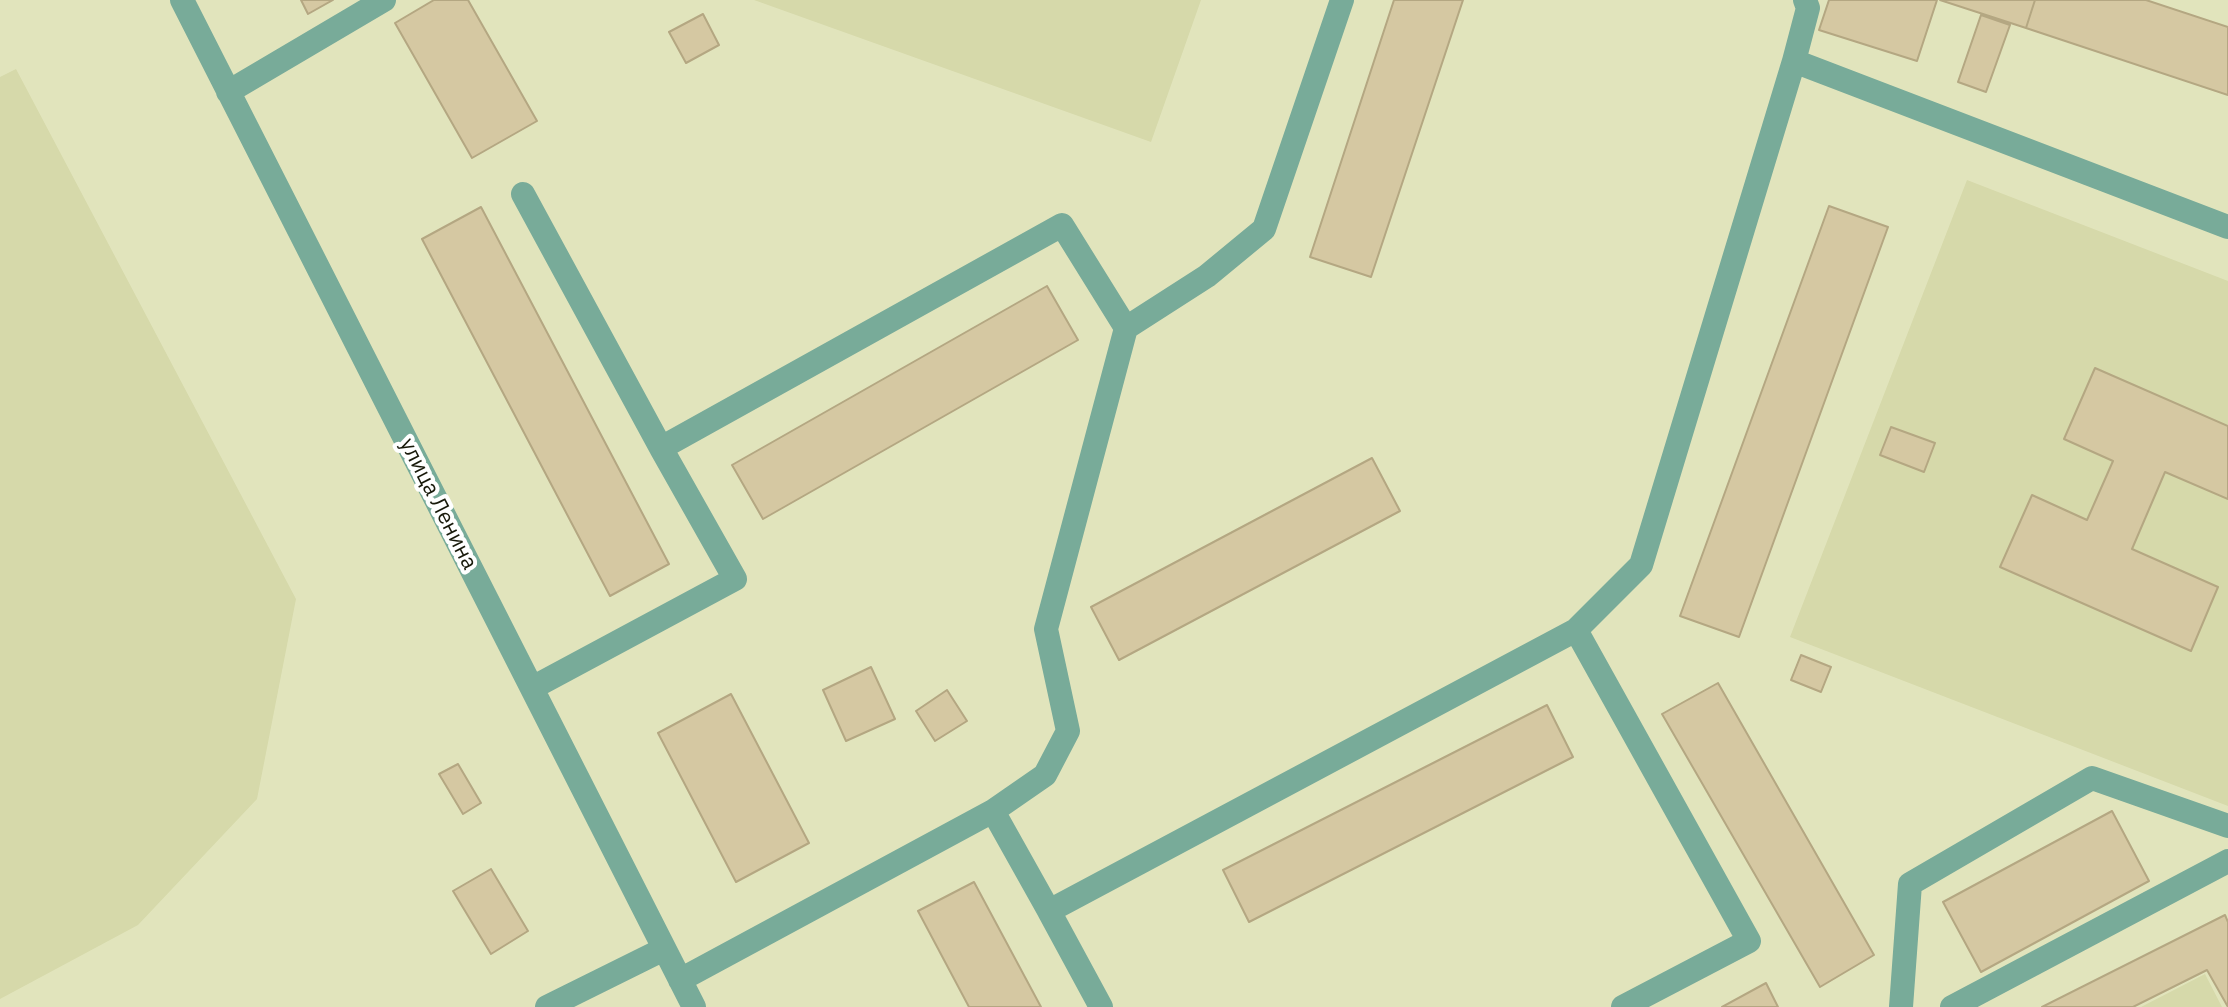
<!DOCTYPE html>
<meta charset="utf-8">
<style>
body{margin:0}
canvas{display:block;background:#e1e4bc}
</style>
<canvas width="2228" height="1007"></canvas>
<script>
const g = document.querySelector('canvas').getContext('2d');
g.lineJoin = 'round';
function fillPath(path, color) { g.fillStyle = color; g.fill(path, 'evenodd'); }
const shape = rows => new Path2D(rows.map(r => 'M' + r).join(''));
function trace(path, color, width, dash) { g.strokeStyle = color; g.lineWidth = width; g.lineCap = dash ? 'butt' : 'round'; g.setLineDash(dash || []); g.stroke(path); }
function label(font, color, halo, rows, align = 'center') {
  g.font = font + ' "IBM Plex Sans",sans-serif'; g.lineWidth = 8; g.setLineDash([]); g.textBaseline = 'middle'; g.strokeStyle = halo; g.fillStyle = color; for (const [text, x, y, turn = 0] of rows) {
    g.save(); g.translate(x, y); g.rotate((+turn || 0) * Math.PI / 180); g.textAlign = isNaN(turn) ? turn : align; if (halo) g.strokeText(text, 0, 0); g.fillText(text, 0, 0); g.restore();
  }
}
fillPath(shape([
 [754,0,1201,0,1151,142],
 [16,69,296,599,257,799,138,925,0,999,0,77],
 [1967,180,2228,281,2228,806,1790,637],
 [2205,974,2222,1007,2141,1007]
]), '#d6d9aa');
const building = shape([
 [301,0,333,0,308,14,301,0],
 [434,0,468,0,537,121,472,158,395,23,434,0],
 [1394,0,1463,0,1371,277,1310,257,1394,0],
 [1829,0,1937,0,1917,61,1819,30,1829,0],
 [1940,0,2035,0,2026,28,1940,0],
 [2035,0,2146,0,2228,27,2228,95,2026,28,2035,0],
 [703,14,719,45,686,63,669,32,703,14],
 [1981,15,2010,25,1986,92,1958,82,1981,15],
 [1829,206,1888,227,1739,637,1680,616,1829,206],
 [481,207,669,564,610,596,422,239,481,207],
 [1047,286,1078,340,763,519,732,465,1047,286],
 [2095,368,2228,426,2228,499,2165,472,2132,549,2218,587,2191,651,2000,567,2032,495,2087,520,2113,461,2064,439,2095,368],
 [1891,427,1935,443,1924,472,1880,455,1891,427],
 [1372,458,1400,511,1119,660,1091,607,1372,458],
 [1801,655,1831,667,1821,692,1791,680,1801,655],
 [871,667,895,719,846,741,823,690,871,667],
 [1718,683,1874,955,1820,987,1662,714,1718,683],
 [947,690,967,721,935,741,916,711,947,690],
 [731,694,809,843,736,882,658,733,731,694],
 [1547,705,1573,757,1249,922,1223,870,1547,705],
 [458,764,481,803,463,814,439,774,458,764],
 [2112,811,2149,881,1981,972,1943,902,2112,811],
 [491,869,528,931,491,954,453,891,491,869],
 [974,882,1041,1007,969,1007,918,911,974,882],
 [2225,915,2228,922,2228,1007,2207,970,2133,1007,2042,1007,2225,915],
 [1766,983,1778,1007,1722,1007,1766,983]
]);
fillPath(building, '#d5c8a2');
trace(building, '#b4a782', 2);
trace(shape([
 [182,0,694,1007],
 [1342,0,1264,229,1207,276,1126,328,1046,629,1068,731,1045,775,993,811,1049,911,1576,630],
 [1794,61,1808,8,1805,0],
 [228,92,384,0],
 [523,194,661,448,1062,225,1126,328],
 [532,688,735,579,661,448],
 [1049,911,1101,1007],
 [680,980,993,811],
 [547,1007,664,949],
 [1623,1007,1749,941,1576,630,1641,565,1794,61,2228,227],
 [1901,1007,1910,884,2092,778,2228,826],
 [1952,1007,2228,861]
]), '#78ab99', 24);
label('22px', '#18190a', '#fff', [
 ["улица Ленина",438,504,63]
]);
</script>
